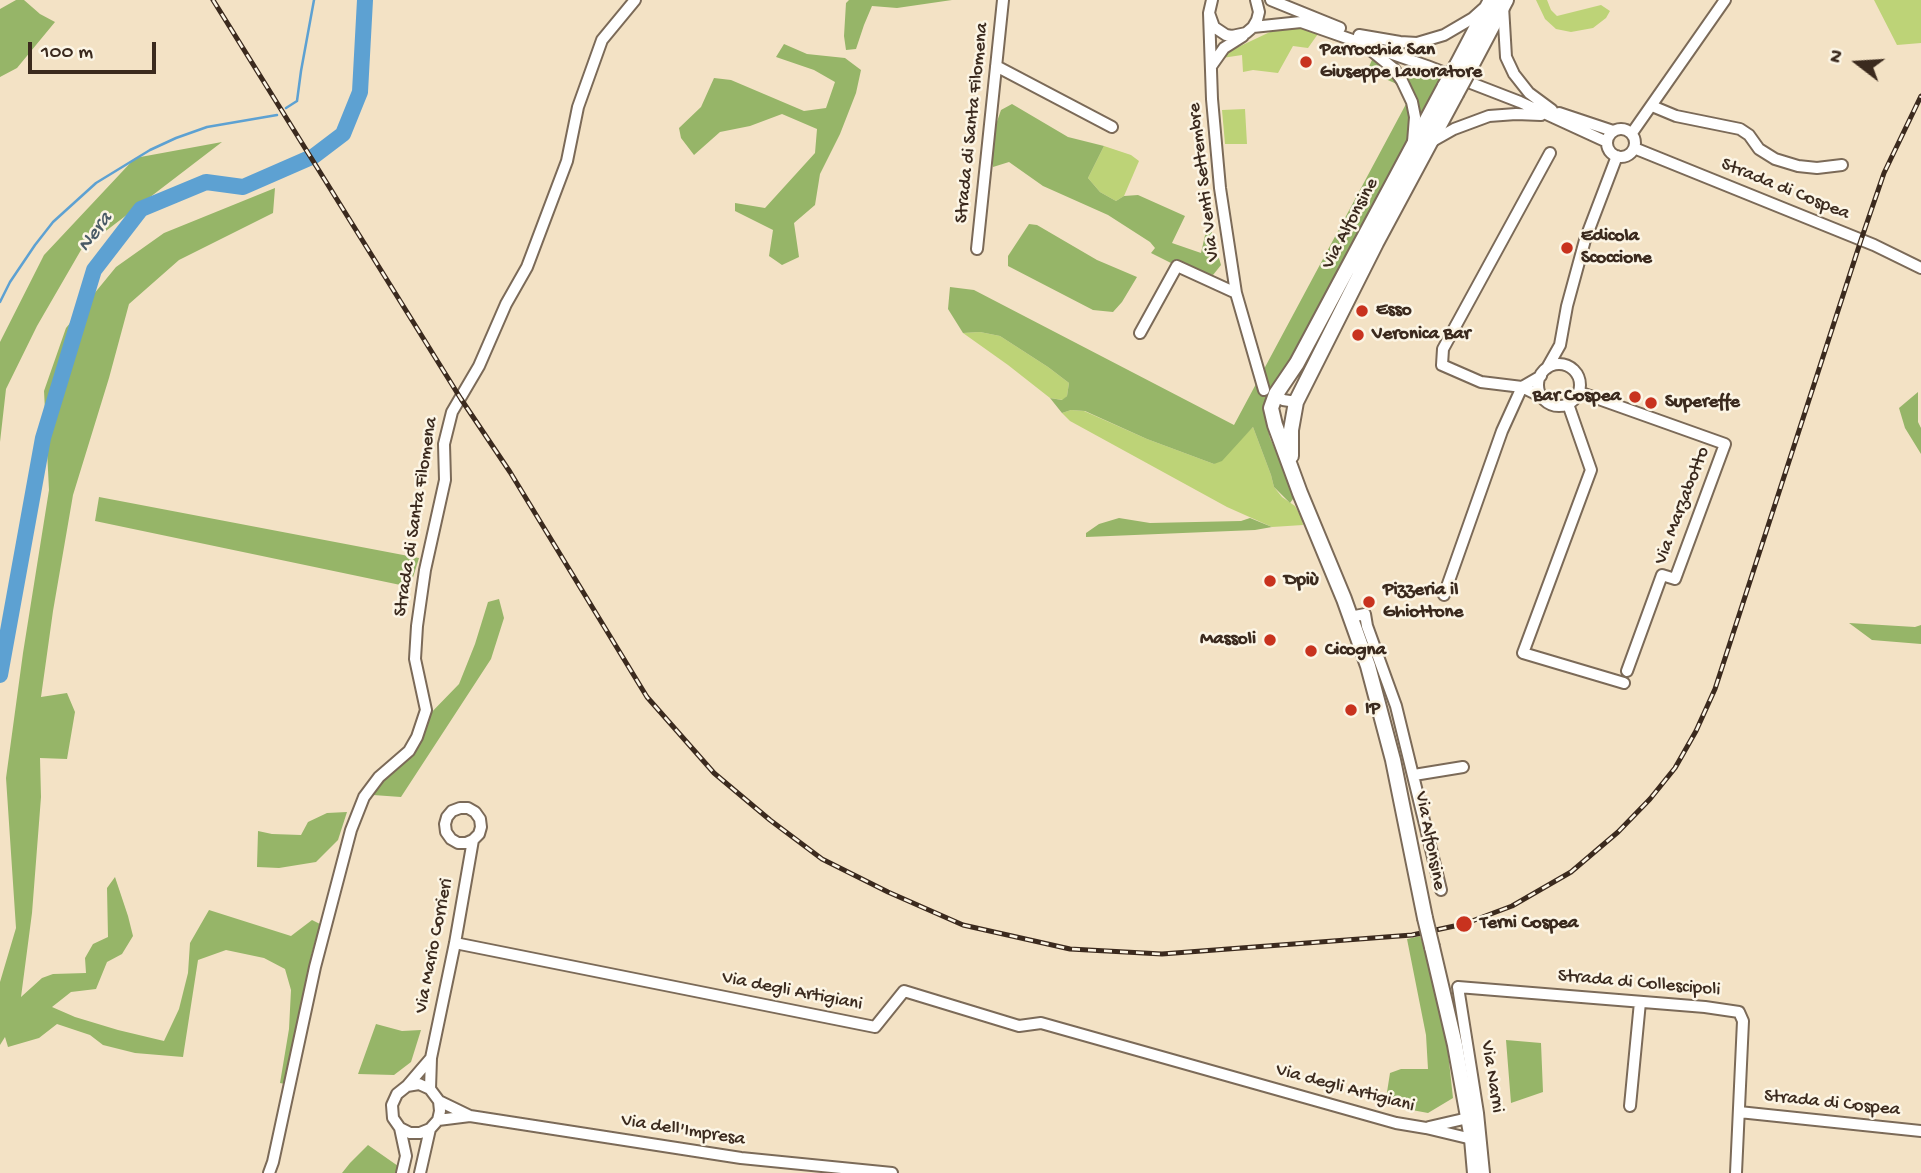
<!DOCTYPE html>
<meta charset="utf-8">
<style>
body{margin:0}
#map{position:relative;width:1921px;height:1173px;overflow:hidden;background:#f3e2c5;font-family:"Gochi Hand",sans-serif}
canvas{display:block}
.north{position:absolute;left:1823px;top:28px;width:70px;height:70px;-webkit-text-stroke:5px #fcf5e5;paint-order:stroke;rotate:287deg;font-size:19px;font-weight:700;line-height:28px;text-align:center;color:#3b2a1e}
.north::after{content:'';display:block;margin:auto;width:24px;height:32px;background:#3b2a1e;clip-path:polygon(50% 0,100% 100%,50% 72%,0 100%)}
.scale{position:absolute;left:28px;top:42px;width:128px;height:32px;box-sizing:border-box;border:4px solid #3b2a1e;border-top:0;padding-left:9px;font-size:21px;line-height:24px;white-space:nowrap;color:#3b2a1e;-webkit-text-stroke:5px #fcf5e5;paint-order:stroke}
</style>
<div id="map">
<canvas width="1921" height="1173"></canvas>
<div class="north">N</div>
<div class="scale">100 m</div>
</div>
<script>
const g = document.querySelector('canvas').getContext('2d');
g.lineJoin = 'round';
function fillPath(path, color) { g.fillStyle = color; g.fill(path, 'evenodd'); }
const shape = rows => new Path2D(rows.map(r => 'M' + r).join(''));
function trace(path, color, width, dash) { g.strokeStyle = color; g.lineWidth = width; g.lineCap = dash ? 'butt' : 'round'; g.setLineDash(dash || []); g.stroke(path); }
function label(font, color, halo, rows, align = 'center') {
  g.font = font + ' "Gochi Hand",sans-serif'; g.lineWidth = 5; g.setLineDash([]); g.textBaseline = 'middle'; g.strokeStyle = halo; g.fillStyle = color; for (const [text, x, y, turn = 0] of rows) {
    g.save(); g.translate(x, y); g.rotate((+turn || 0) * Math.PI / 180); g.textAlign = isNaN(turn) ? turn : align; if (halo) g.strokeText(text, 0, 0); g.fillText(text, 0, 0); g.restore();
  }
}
fillPath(shape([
 [1536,0,1547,0,1551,10,1557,16,1601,5,1610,11,1606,18,1593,28,1571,32,1556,29,1545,19],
 [1874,0,1921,0,1921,43,1897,45],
 [1294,27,1320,31,1308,48,1293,46,1278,73,1253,70,1243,72,1242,55,1222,58,1234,49,1270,32],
 [1245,109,1247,144,1225,144,1222,110],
 [1104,146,1131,155,1139,161,1124,196,1116,201,1100,192,1088,178],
 [980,332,1000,336,1048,367,1069,383,1067,396,1063,400,1050,398,1008,365,963,333],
 [1071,410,1084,411,1147,439,1214,464,1253,427,1271,475,1274,487,1282,497,1295,506,1302,518,1303,525,1272,527,1227,507,1070,421,1062,413]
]), '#bdd377');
fillPath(shape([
 [16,0,24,0,40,14,55,22,17,68,0,77,0,9],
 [849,0,952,0,897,8,872,6,864,25,856,49,846,50,844,36,846,3],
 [784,44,807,54,845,58,861,70,856,93,840,134,820,174,815,205,794,223,799,257,782,265,769,256,773,230,735,211,735,203,765,208,815,153,817,129,782,114,750,126,720,132,694,155,681,138,679,128,701,107,714,78,731,80,804,111,826,108,835,82,814,70,776,57],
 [1376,51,1399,69,1407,67,1430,73,1442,81,1394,174,1270,397,1264,413,1270,438,1294,492,1293,499,1290,503,1274,487,1271,475,1253,427,1222,461,1214,464,1147,439,1085,411,1071,410,1062,413,1050,398,1062,400,1067,396,1069,383,1048,367,1000,336,980,332,963,333,948,309,950,287,974,290,1234,425,1413,91,1367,71],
 [1012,104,1068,137,1104,146,1088,178,1100,192,1116,201,1124,196,1138,195,1185,216,1172,243,1201,253,1211,209,1212,234,1221,265,1213,275,1177,266,1151,253,1155,248,1150,242,1108,215,1043,186,1009,162,993,167,991,139,1001,110],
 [222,142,81,250,37,326,6,389,0,442,0,342,44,255,135,158],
 [275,188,273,213,179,260,129,304,109,378,73,495,53,611,41,697,67,693,75,712,67,759,40,758,41,797,32,913,21,997,42,978,53,974,86,973,85,958,93,944,108,937,107,888,115,877,128,916,133,936,122,954,107,962,96,989,71,992,52,1007,75,1017,118,1030,164,1041,179,1009,188,973,190,943,209,910,291,936,312,920,320,924,311,956,308,990,290,1085,280,1083,289,1029,291,990,285,969,264,958,226,950,198,960,183,1057,135,1053,103,1045,90,1035,57,1024,39,1038,8,1047,5,1037,0,1045,0,982,16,928,6,778,23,653,49,490,44,391,66,328,116,267,164,233],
 [1029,224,1037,225,1097,260,1137,277,1122,302,1113,312,1093,310,1008,266,1008,256],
 [1918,392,1918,422,1921,428,1921,454,1905,428,1899,408],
 [99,497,419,558,410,587,95,521],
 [1119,518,1150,523,1241,521,1250,518,1272,527,1255,530,1086,537,1086,533,1099,524],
 [499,599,504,618,491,659,401,797,373,795,379,781,401,757,426,718,459,684,475,644,488,602],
 [1849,623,1915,627,1921,625,1921,644,1872,640],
 [347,812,338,840,316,862,279,868,257,867,258,831,272,834,301,835,308,822,327,813],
 [1420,936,1428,960,1447,1043,1453,1098,1428,1113,1385,1105,1390,1073,1401,1069,1428,1069,1426,1035,1407,939],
 [376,1024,402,1031,421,1030,411,1062,394,1075,358,1074],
 [1506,1040,1541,1043,1543,1092,1511,1103],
 [368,1145,398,1166,395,1173,342,1173,350,1163]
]), '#96b568');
trace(shape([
 [286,108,297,101,301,71,314,0],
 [0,302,10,282,35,245,53,222,96,183,150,150,176,138,207,127,277,115]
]), '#5da1d2', 2.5);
trace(shape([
 [0,675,43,438,94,270,141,209,206,182,243,187,314,156,343,134,360,92,365,0]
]), '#5da1d2', 16);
const minor = shape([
 [1212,0,1209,13,1214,27,1226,35,1232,36,1246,33,1253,27,1257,20,1259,12,1256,0],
 [1271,0,1340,28],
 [1503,6,1506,57,1514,74,1529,93,1552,110],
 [1209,13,1212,99,1220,188,1236,293,1264,390],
 [1253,27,1301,22,1427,66,1520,102,1607,142],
 [1359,35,1400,42,1417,43,1444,35,1473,18,1483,9],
 [1367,47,1394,69,1402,81,1412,102,1415,117,1413,142],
 [1212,65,1224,48,1243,36],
 [996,66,1112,127],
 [1652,106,1676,116,1740,129,1749,135,1759,149,1775,159,1798,166,1817,168,1842,165],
 [1559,113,1613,131],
 '1607 143a14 14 0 1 1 28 0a14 14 0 1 1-28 0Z',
 [1632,133,1725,0],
 [1431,142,1454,129,1489,116,1516,114,1541,115],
 [1634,148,1874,245,1921,268],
 [977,249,1003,0],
 [1140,333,1177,266,1236,293],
 '1538 385a21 21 0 1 1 42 0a21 21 0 1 1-42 0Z',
 [1547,368,1560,345,1567,306,1585,240,1617,156],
 [1579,392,1725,444,1675,579,1662,575,1627,671],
 [1276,394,1283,400,1296,402],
 [1542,397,1522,387,1481,382,1442,365,1443,349,1550,153],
 [1568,404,1591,470,1523,653,1624,683],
 [1444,595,1502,431,1522,387,1541,376],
 [1350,617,1365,614,1367,626,1396,706,1441,890],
 [1414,775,1463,767],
 [455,943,875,1027,904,991,1019,1026,1041,1023,1396,1123,1426,1128,1472,1139],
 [407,1086,431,1058],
 [430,1089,431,1058,455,943,473,840,479,834,481,827,480,819,475,812,468,808,460,808,452,811,447,817,445,824,446,832,451,839,458,843,466,843,473,840],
 [439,1101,470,1116],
 [1630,1106,1640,1002],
 [1739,1112,1921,1131],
 [438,1120,470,1116,741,1158,892,1173],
 [1429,1127,1468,1118],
 [400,1128,406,1156,402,1173],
 [269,1173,273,1162,315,967,351,830,364,797,379,777,409,751,417,737,426,710,415,659,417,626,425,570,445,480,444,444,452,412,479,366,506,304,527,267,567,161,578,107,602,40,635,0],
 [420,1173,430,1129,438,1120,440,1111,439,1101,430,1089,419,1084,407,1086,397,1094,392,1105,393,1118,400,1128,410,1133,420,1133,430,1129],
 [1484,1173,1478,1113,1458,987,1705,1007,1739,1012,1743,1021,1736,1173]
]);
const major = shape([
 [1457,65,1491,0],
 [1469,70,1506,0],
 [1291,456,1291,430,1296,402,1376,243,1456,94],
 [1425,918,1393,760,1368,666,1344,599,1300,493,1275,425,1271,408,1276,394,1297,363,1445,86],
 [1432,947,1455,1045,1472,1139,1475,1173]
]);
trace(minor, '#7b6a58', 14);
trace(major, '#7b6a58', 18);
trace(minor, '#fff', 10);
trace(major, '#fff', 14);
const rail = shape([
 [213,0,461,399,510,472,647,697,714,773,770,820,822,859,888,892,963,925,1070,949,1162,954,1412,935,1464,924,1512,906,1571,872,1618,832,1650,799,1675,768,1696,731,1715,689,1861,240,1884,173,1921,96]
]);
trace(rail, '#3b2a1e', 5);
trace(rail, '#fcf5e5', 2.5, [8]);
const majorBridge = shape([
 [1445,86,1457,65],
 [1456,94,1469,70],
 [1425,918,1432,947]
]);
trace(majorBridge, '#7b6a58', 18, []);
trace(majorBridge, '#fff', 14);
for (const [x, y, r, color] of [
 [1306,62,7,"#c8321e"],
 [1567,248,7,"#c8321e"],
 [1362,311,7,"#c8321e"],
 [1358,335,7,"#c8321e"],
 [1635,397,7,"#c8321e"],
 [1651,403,7,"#c8321e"],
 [1270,581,7,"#c8321e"],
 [1369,602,7,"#c8321e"],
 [1270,640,7,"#c8321e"],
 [1311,651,7,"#c8321e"],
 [1351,710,7,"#c8321e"],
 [1464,924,9,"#c8321e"]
]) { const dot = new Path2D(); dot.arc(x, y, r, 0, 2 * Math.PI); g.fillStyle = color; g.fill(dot); trace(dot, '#fcf5e5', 2.5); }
label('bold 19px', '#3b2a1e', '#fcf5e5', [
 ["Parrocchia San",1320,51],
 ["Giuseppe Lavoratore",1320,73],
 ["Edicola",1581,237],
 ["Scoccione",1581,259],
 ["Esso",1376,311],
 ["Veronica Bar",1372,335],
 ["Bar Cospea",1621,397,"right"],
 ["Supereffe",1665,403],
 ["Dpiù",1284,581],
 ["Pizzeria il",1383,591],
 ["Ghiottone",1383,613],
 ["Massoli",1256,640,"right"],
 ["Cicogna",1325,651],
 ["IP",1365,710],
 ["Terni Cospea",1480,924]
], 'left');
label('19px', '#3b2a1e', '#fcf5e5', [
 ["Strada di Santa Filomena",973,123,-84],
 ["Via Venti Settembre",1205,182,-97],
 ["Strada di Cospea",1785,190,22],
 ["Via Alfonsine",1351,224,-62],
 ["Via Marzabotto",1683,506,-69],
 ["Strada di Santa Filomena",417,517,-81],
 ["Via Alfonsine",1429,841,79],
 ["Via Mario Corrieri",435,946,-79],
 ["Strada di Collescipoli",1639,984,5],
 ["Via degli Artigiani",792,992,11],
 ["Via Narni",1491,1077,81],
 ["Via degli Artigiani",1345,1089,15],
 ["Strada di Cospea",1832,1104,6],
 ["Via dell'Impresa",683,1131,9]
]);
label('italic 21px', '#495a66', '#fcf5e5', [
 ["Nera",96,233,-53]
]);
</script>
